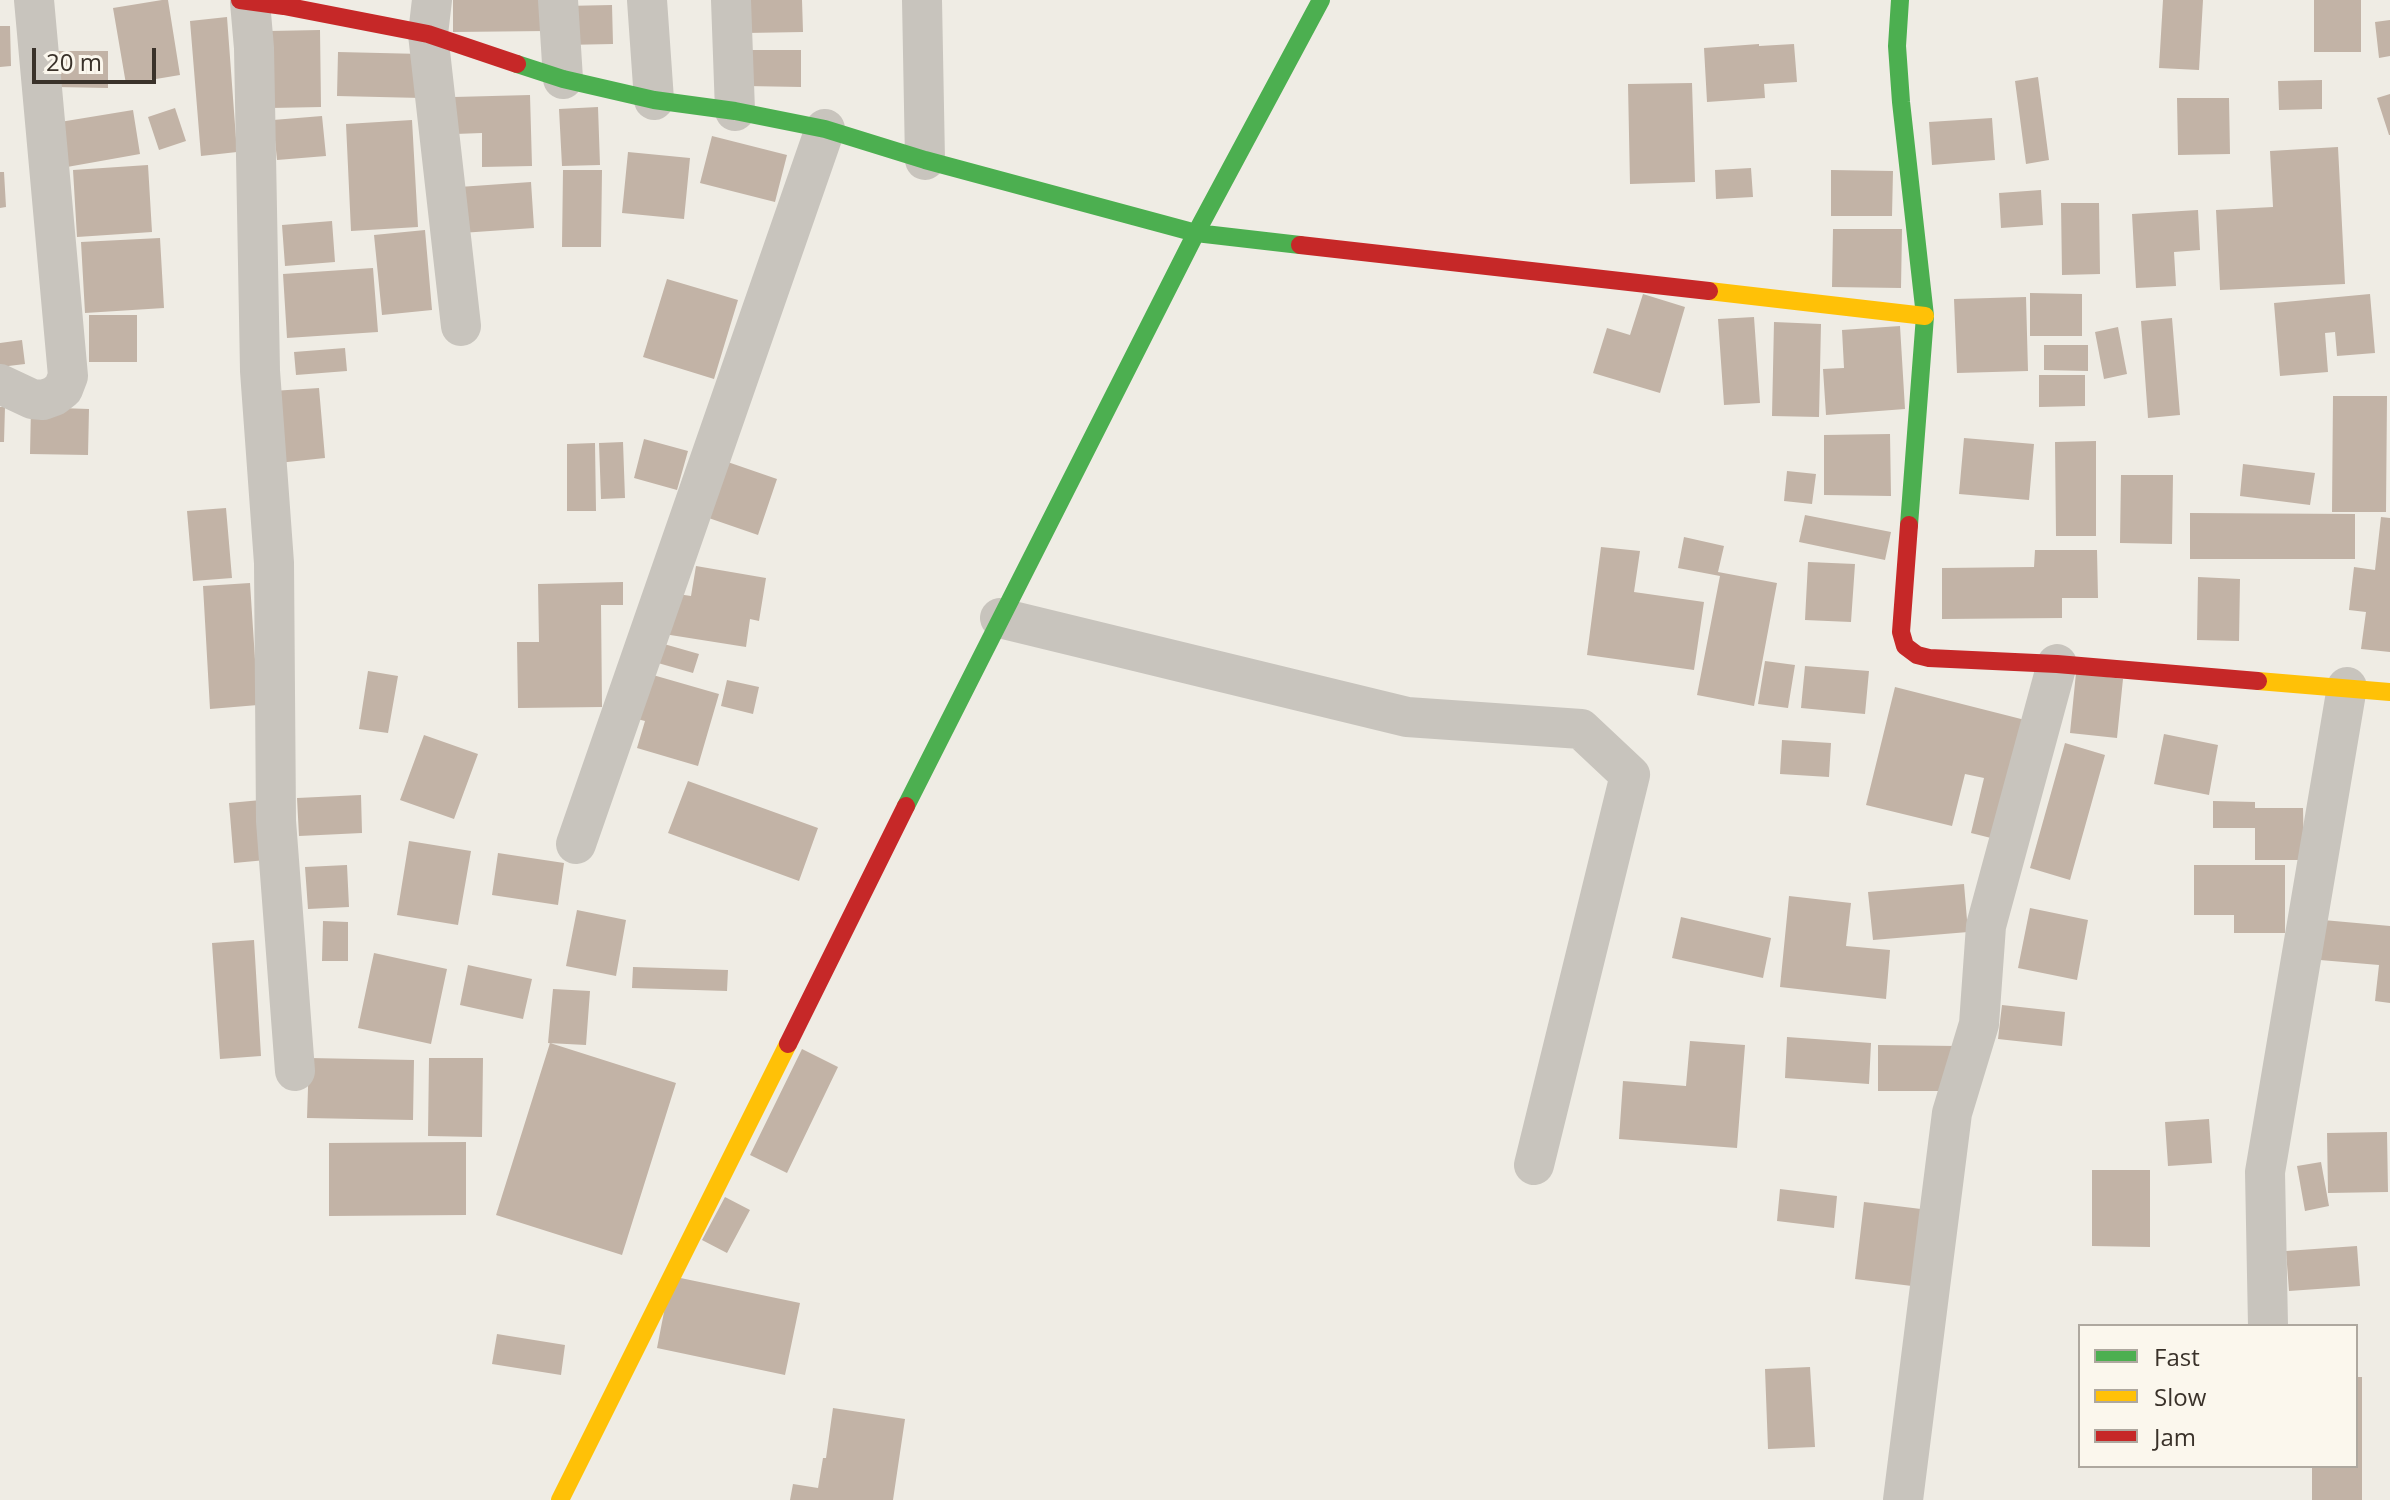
<!DOCTYPE html>
<style>
body{margin:0}
#map{position:relative;width:2390px;height:1500px;overflow:hidden;background:#efece4;font-family:"Open Sans",sans-serif}
canvas{display:block}
.legend{position:absolute;left:2078px;top:1324px;width:280px;height:144px;box-sizing:border-box;background:#fbf7ed;border:2px solid #aea89f;margin:0;padding:10px 14px;list-style:none;font-size:24px;color:#3a322a}
.legend li{display:flex;align-items:center;gap:16px;height:40px}
.legend b{width:40px;border:2px solid #aea89f}
.scale{position:absolute;left:32px;top:48px;width:124px;height:36px;box-sizing:border-box;border:4px solid #3a322a;border-top:0;padding-left:10px;font-size:24px;line-height:28px;white-space:nowrap;color:#3a322a;-webkit-text-stroke:6px #fbf7ed;paint-order:stroke}
</style>
<div id="map">
<canvas width="2390" height="1500"></canvas>
<ul class="legend">
<li><b style="height:10px;background:#4caf50"></b>Fast</li>
<li><b style="height:10px;background:#ffc107"></b>Slow</li>
<li><b style="height:10px;background:#c62828"></b>Jam</li>
</ul>
<div class="scale">20 m</div>
</div>
<script>
const g = document.querySelector('canvas').getContext('2d');
g.lineJoin = 'round';
function fillPath(path, color) { g.fillStyle = color; g.fill(path, 'evenodd'); }
const shape = rows => new Path2D(rows.map(r => 'M' + r).join(''));
function trace(path, color, width, dash) { g.strokeStyle = color; g.lineWidth = width; g.lineCap = dash ? 'butt' : 'round'; g.setLineDash(dash || []); g.stroke(path); }
fillPath(shape([
 [162,0,168,0,180,75,126,84,113,8],
 [453,0,547,0,547,31,453,32],
 [746,0,802,0,803,32,746,33],
 [2163,0,2203,0,2199,70,2159,68],
 [2314,0,2361,0,2361,52,2314,52],
 [612,5,613,44,564,45,564,6],
 [227,17,237,152,201,156,190,21],
 [2390,20,2390,56,2379,58,2375,22],
 [0,26,10,26,11,66,0,67],
 [320,30,321,107,270,108,269,31],
 [1759,44,1759,46,1794,44,1797,82,1764,84,1765,98,1707,102,1704,48],
 [747,50,801,50,801,87,746,86],
 [56,51,108,51,108,88,56,87],
 [338,52,422,54,422,98,337,96],
 [2038,77,2049,160,2026,164,2015,81],
 [2322,80,2322,109,2279,110,2278,81],
 [1692,83,1695,182,1630,184,1628,84],
 [2390,94,2390,135,2389,135,2377,98],
 [530,95,532,166,482,167,482,133,455,134,454,97],
 [2177,98,2229,98,2230,154,2178,155],
 [598,107,600,165,562,166,559,109],
 [175,108,186,141,159,150,148,117],
 [133,110,140,154,67,167,60,122],
 [322,116,326,156,277,160,273,120],
 [1992,118,1995,160,1932,165,1929,122],
 [412,120,418,227,351,231,346,124],
 [712,136,787,155,775,202,700,183],
 [2338,147,2345,284,2220,290,2216,210,2273,207,2270,151],
 [628,152,690,158,684,219,622,213],
 [148,165,152,232,77,237,73,170],
 [1751,168,1753,197,1716,199,1715,170],
 [563,170,602,170,601,247,562,247],
 [1831,170,1893,171,1892,216,1831,216],
 [0,172,4,172,6,207,0,208],
 [531,182,534,228,461,233,459,187],
 [2041,190,2043,225,2001,228,1999,193],
 [2061,203,2099,203,2100,274,2062,275],
 [2198,210,2200,250,2174,252,2176,286,2136,288,2132,214],
 [332,221,335,262,285,266,282,225],
 [1833,229,1902,229,1901,288,1832,287],
 [425,230,432,310,382,315,374,235],
 [160,238,164,308,85,313,81,242],
 [373,268,378,332,287,338,283,274],
 [667,279,738,300,714,379,643,357],
 [2030,293,2082,294,2082,336,2030,336],
 [1643,294,1685,307,1660,393,1593,373,1607,328,1630,335],
 [2370,294,2375,353,2337,356,2335,332,2325,333,2328,372,2280,376,2274,303],
 [2026,297,2028,371,1957,373,1954,299],
 [89,315,137,315,137,362,89,362],
 [1754,317,1760,403,1724,405,1718,319],
 [2172,318,2180,415,2148,418,2141,321],
 [1774,322,1821,324,1819,417,1772,416],
 [1900,326,1905,409,1826,415,1823,369,1844,368,1842,330],
 [2118,327,2127,374,2104,379,2095,332],
 [22,340,25,364,0,367,0,343],
 [2044,345,2088,345,2088,371,2044,370],
 [345,348,347,371,296,375,294,352],
 [2039,375,2085,375,2085,406,2039,407],
 [319,388,325,458,278,463,272,391],
 [2333,396,2387,396,2386,512,2332,512],
 [0,407,5,407,4,442,0,442],
 [31,407,89,409,88,455,30,454],
 [1890,434,1891,496,1824,495,1824,435],
 [1964,438,2034,444,2029,500,1959,494],
 [644,439,688,451,677,490,634,478],
 [2096,441,2096,536,2056,536,2055,442],
 [623,442,625,498,601,499,599,443],
 [595,443,596,511,567,511,567,444],
 [719,459,777,479,758,535,700,515],
 [2243,464,2315,473,2310,505,2240,496],
 [1787,471,1816,474,1812,504,1784,501],
 [2121,475,2173,475,2172,544,2120,543],
 [226,508,232,578,193,581,187,511],
 [2190,513,2355,514,2355,559,2190,559],
 [1805,515,1891,532,1885,560,1799,542],
 [2381,517,2390,518,2390,652,2361,649,2366,612,2349,610,2354,567,2375,570],
 [1684,537,1724,546,1718,572,1777,583,1754,706,1697,695,1720,576,1678,568],
 [1601,547,1640,551,1634,592,1704,602,1694,670,1587,655],
 [2035,550,2097,550,2098,598,2062,598,2062,618,1942,619,1942,568,2034,567],
 [1808,562,1855,564,1851,622,1805,620],
 [696,566,766,578,759,621,750,619,746,647,664,634,671,593,691,596],
 [2198,577,2240,579,2239,641,2197,640],
 [623,582,623,605,601,605,602,707,518,708,517,642,539,642,538,584],
 [250,583,258,705,210,709,203,586],
 [664,644,699,654,693,673,658,663],
 [1765,661,1795,665,1788,708,1758,704],
 [1805,666,1869,671,1865,714,1801,708],
 [368,671,398,676,388,733,359,729],
 [646,673,719,694,698,766,637,748,645,721,633,718],
 [2076,673,2123,679,2117,738,2070,733],
 [727,680,759,687,753,714,721,706],
 [1895,687,2029,721,1999,840,1971,833,1984,778,1965,774,1952,826,1866,805],
 [2164,734,2218,745,2209,795,2154,784],
 [424,735,478,754,454,819,400,800],
 [1782,740,1831,743,1829,777,1780,774],
 [2065,743,2105,755,2070,880,2030,868],
 [688,781,818,828,799,881,668,833],
 [361,795,362,833,299,836,297,798],
 [261,800,266,860,234,863,229,803],
 [2213,801,2255,802,2255,808,2303,808,2304,860,2255,860,2255,828,2213,828],
 [409,841,471,851,458,925,397,915],
 [498,853,564,863,558,905,492,895],
 [347,865,349,907,308,909,305,867],
 [2194,865,2285,865,2285,933,2234,933,2234,915,2194,915],
 [1964,884,1968,932,1873,940,1868,892],
 [1789,896,1851,903,1846,946,1890,950,1886,999,1780,987],
 [2030,908,2088,920,2077,980,2018,968],
 [577,910,626,920,616,976,566,966],
 [1681,917,1771,938,1763,978,1672,958],
 [2323,920,2390,926,2390,1003,2375,1001,2379,965,2320,960],
 [323,921,348,922,348,961,322,961],
 [254,940,261,1056,220,1059,212,943],
 [374,953,447,969,431,1044,358,1028],
 [468,965,532,979,523,1019,460,1005],
 [633,967,728,970,727,991,632,988],
 [553,989,590,991,586,1045,548,1043],
 [2002,1005,2065,1012,2062,1046,1998,1039],
 [1787,1037,1871,1043,1869,1084,1785,1078],
 [1690,1041,1745,1045,1737,1148,1619,1139,1623,1081,1686,1086],
 [550,1043,676,1083,622,1255,496,1215],
 [1878,1045,1956,1046,1956,1091,1878,1091],
 [802,1049,838,1067,787,1173,750,1155],
 [309,1058,414,1060,413,1120,307,1118],
 [429,1058,483,1058,482,1137,428,1136],
 [2209,1119,2212,1163,2168,1166,2165,1122],
 [2387,1132,2388,1192,2328,1193,2327,1133],
 [466,1142,466,1215,329,1216,329,1143],
 [2321,1162,2329,1206,2305,1211,2297,1166],
 [2092,1170,2150,1170,2150,1247,2092,1246],
 [1780,1189,1837,1196,1834,1228,1777,1221],
 [725,1197,750,1210,727,1253,702,1240],
 [1864,1202,1921,1209,1912,1286,1855,1279],
 [2357,1246,2360,1286,2289,1291,2286,1251],
 [671,1276,800,1303,785,1375,657,1348],
 [497,1334,565,1345,561,1375,492,1364],
 [1810,1367,1815,1447,1768,1449,1765,1369],
 [2356,1377,2362,1377,2362,1500,2312,1500,2312,1466,2356,1466],
 [833,1408,905,1419,893,1500,790,1500,793,1484,818,1488,823,1458,826,1458]
]), '#c2b3a6');
trace(shape([
 [432,0,428,34,461,326],
 [558,0,563,79],
 [647,0,654,100],
 [731,0,735,111],
 [922,0,925,160],
 [250,2,254,48,260,371,274,563,276,821,295,1071],
 [0,384,32,399,43,400,54,396,63,389,68,376,34,0],
 [1000,618,1407,717,1581,729,1630,775,1534,1165],
 [576,844,825,129],
 [2268,1326,2265,1172,2347,687],
 [1903,1500,1952,1113,1979,1024,1986,926,2057,664]
]), '#c8c4bd', 40);
trace(shape([
 [1900,0,1897,46,1901,102,1925,316,1909,525],
 [517,64,563,79,654,100,735,111,825,129,925,160,1196,233,1300,245],
 [906,806,1196,233,1321,0]
]), '#4caf50', 18);
trace(shape([
 [1709,291,1925,316],
 [2258,681,2390,692],
 [560,1500,788,1044]
]), '#ffc107', 18);
trace(shape([
 [240,0,284,6,428,34,517,64],
 [1300,245,1709,291],
 [1909,525,1901,632,1905,646,1917,655,1929,658,2057,664,2258,681],
 [788,1044,906,806]
]), '#c62828', 18);
</script>
